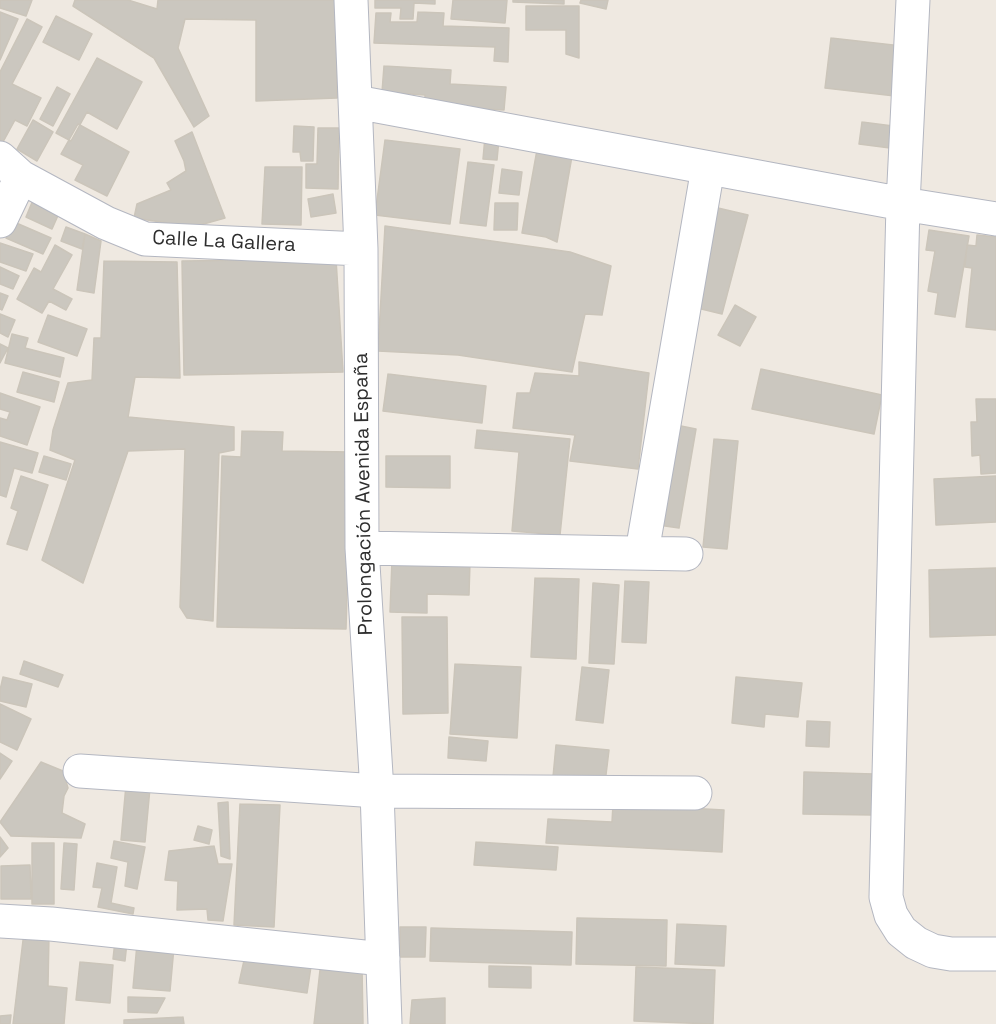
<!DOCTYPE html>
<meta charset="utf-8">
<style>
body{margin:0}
canvas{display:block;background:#efe9e1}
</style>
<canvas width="996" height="1024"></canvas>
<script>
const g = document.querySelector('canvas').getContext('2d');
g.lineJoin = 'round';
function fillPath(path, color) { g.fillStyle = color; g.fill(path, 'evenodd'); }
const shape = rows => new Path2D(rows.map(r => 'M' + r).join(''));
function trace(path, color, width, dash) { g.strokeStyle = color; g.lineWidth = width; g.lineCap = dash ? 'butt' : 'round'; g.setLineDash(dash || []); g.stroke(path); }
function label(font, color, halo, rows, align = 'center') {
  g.font = font + ' "Space Grotesk",sans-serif'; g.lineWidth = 5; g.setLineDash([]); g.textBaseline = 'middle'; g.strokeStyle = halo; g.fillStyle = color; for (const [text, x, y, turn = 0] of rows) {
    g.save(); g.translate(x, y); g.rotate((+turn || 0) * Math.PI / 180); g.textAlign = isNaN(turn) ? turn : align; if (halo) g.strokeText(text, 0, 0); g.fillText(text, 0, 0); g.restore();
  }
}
const building = shape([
 [0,0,32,0,26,16,0,8,0,0],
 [75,0,128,0,157,9,158,0,337,0,337,98,256,101,256,20,185,19,178,48,209,116,194,127,154,58,73,6,75,0],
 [375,0,435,0,435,4,414,3,413,19,400,19,401,8,375,8,375,0],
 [453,0,507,0,505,23,451,19,453,0],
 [513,0,564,0,564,4,513,2,513,0],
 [581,0,608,0,606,9,580,3,581,0],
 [526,6,579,6,579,58,566,54,566,30,526,30,526,6],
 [0,12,18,19,0,60,0,12],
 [418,12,444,13,443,26,509,28,508,62,494,61,495,47,374,43,376,13,391,13,390,22,417,22,418,12],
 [56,16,92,34,79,60,43,42,56,16],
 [27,19,42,27,12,84,41,98,27,126,15,120,3,142,0,140,0,72,27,19],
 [831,38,902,46,895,96,825,88,831,38],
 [97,58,142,82,117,129,87,112,71,141,56,133,97,58],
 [384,66,451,70,450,84,506,87,504,110,444,107,444,101,425,100,425,95,382,92,384,66],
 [57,87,70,94,53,126,40,119,57,87],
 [33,120,53,132,37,161,17,149,33,120],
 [862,122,893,126,890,148,859,144,862,122],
 [78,124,129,152,107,196,75,180,83,165,61,154,78,124],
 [294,126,314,127,313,161,301,161,300,152,293,152,294,126],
 [318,128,339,128,338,189,306,188,306,164,317,164,318,128],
 [192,132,225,218,200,225,188,226,134,218,137,204,171,190,167,183,186,171,184,161,175,141,192,132],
 [485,137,499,139,497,160,483,159,485,137],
 [385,140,460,149,450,224,375,215,385,140],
 [537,150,572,156,557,242,546,237,522,233,537,150],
 [468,162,494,165,486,226,460,223,468,162],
 [265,167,302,167,301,225,262,224,265,167],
 [502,169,522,172,519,195,499,193,502,169],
 [333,194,336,213,311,217,308,199,333,194],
 [33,200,60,211,52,229,26,217,33,200],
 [495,203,518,203,517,230,494,230,495,203],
 [718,208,748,215,722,314,693,307,718,208],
 [14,222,51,238,43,254,6,238,14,222],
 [385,226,570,252,611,266,602,315,585,314,572,372,458,355,378,351,385,226],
 [66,227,85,234,82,249,61,241,66,227],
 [929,230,969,236,955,317,935,314,938,293,928,291,935,251,926,250,929,230],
 [85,234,101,241,94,293,77,290,85,234],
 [977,235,996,237,996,330,966,327,972,268,965,267,967,245,976,246,977,235],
 [0,243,33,254,26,271,0,262,0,243],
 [55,245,72,255,53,289,72,299,66,310,49,301,42,313,17,299,34,268,41,272,55,245],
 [336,259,343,372,184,375,182,261,336,259],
 [104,261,177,262,180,378,135,377,128,417,234,427,234,450,219,453,213,621,187,618,180,607,185,449,128,451,83,583,42,560,75,460,50,450,53,430,68,383,92,380,94,338,101,338,104,261],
 [0,267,19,276,13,289,0,284,0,267],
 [0,293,8,296,2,310,0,309,0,293],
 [735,305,756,317,740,346,718,335,735,305],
 [0,314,15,320,8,337,0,333,0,314],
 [48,315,87,329,77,356,38,342,48,315],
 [12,334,28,338,25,348,64,358,60,377,5,363,12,334],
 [0,344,8,348,0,363,0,344],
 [579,362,649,373,638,469,570,461,575,435,513,428,517,393,530,393,535,373,579,376,579,362],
 [761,369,882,395,874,434,752,409,761,369],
 [23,372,59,382,54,402,17,392,23,372],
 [388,374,486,386,482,423,383,411,388,374],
 [0,393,40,407,27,445,0,436,0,418,7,420,10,412,0,409,0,393],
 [976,399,996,399,996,473,981,474,980,455,972,456,971,422,977,422,976,399],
 [676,425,696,429,679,528,658,525,676,425],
 [477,430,570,439,560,535,512,531,519,452,475,448,477,430],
 [242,431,283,432,282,451,351,452,346,629,217,627,222,456,241,457,242,431],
 [714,439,738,441,727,549,703,547,714,439],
 [0,442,38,453,32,473,14,468,6,497,0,495,0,442],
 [44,456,71,464,66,480,39,472,44,456],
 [386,456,450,456,450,488,386,487,386,456],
 [21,476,48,485,27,550,7,544,18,511,11,508,21,476],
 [996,476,996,522,936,525,934,479,996,476],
 [392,560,470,562,469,595,427,594,427,613,390,612,392,560],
 [996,568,996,635,930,637,929,570,996,568],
 [535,578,579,579,576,659,531,657,535,578],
 [625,581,649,582,646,643,622,642,625,581],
 [593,583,619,585,614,664,589,663,593,583],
 [402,617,447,617,448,713,403,714,402,617],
 [24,661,63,675,58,687,20,674,24,661],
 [455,664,521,667,517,738,450,734,455,664],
 [582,667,609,670,603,723,576,720,582,667],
 [3,677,32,684,26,707,0,701,0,690,3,677],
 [736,677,802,683,798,717,765,714,764,727,732,723,736,677],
 [0,704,31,719,17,750,0,742,0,704],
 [807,721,830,722,829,747,806,746,807,721],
 [449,737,488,741,486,761,448,758,449,737],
 [556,745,609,750,605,783,553,777,556,745],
 [0,753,12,761,0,779,0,753],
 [41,762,63,771,68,788,64,796,62,813,85,824,81,838,11,836,0,822,41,762],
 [804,772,874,774,873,815,803,814,804,772],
 [126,785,150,788,145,842,121,840,126,785],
 [228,802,230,859,221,856,218,803,228,802],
 [240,804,280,805,274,927,234,925,240,804],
 [613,804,724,810,722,852,546,843,548,819,612,822,613,804],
 [198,826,212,830,209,844,194,840,198,826],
 [0,837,8,848,0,857,0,837],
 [114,841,145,847,137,889,125,886,128,862,111,858,114,841],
 [476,842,558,847,556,870,474,865,476,842],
 [32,843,54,843,54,904,32,904,32,843],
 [64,843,77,844,74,890,61,889,64,843],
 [214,846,218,864,232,864,223,921,208,920,207,909,177,910,178,881,165,880,169,851,214,846],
 [97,863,117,867,111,903,134,908,133,914,98,907,102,888,93,887,97,863],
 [30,865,31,899,1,899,1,866,30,865],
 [577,918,667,920,666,966,576,964,577,918],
 [677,924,726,926,724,966,675,964,677,924],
 [400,927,426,927,425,957,400,957,400,927],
 [431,928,572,932,571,965,430,961,431,928],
 [24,932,49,935,48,986,67,988,64,1024,13,1024,24,932],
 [115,941,127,942,125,961,113,959,115,941],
 [137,944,174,947,170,991,133,988,137,944],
 [247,947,312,960,307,993,239,983,247,947],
 [321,961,362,966,363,1024,314,1024,321,961],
 [80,962,113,965,110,1003,76,1000,80,962],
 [489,966,531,967,531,988,489,987,489,966],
 [636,967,715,970,713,1024,634,1021,636,967],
 [128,997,165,998,157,1013,128,1012,128,997],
 [445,998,445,1024,410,1024,412,1000,445,998],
 [11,1015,10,1024,0,1024,0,1016,11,1015],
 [183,1017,184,1024,124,1024,124,1020,183,1017]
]);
fillPath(building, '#cbc7bf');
trace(building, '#cbc5ba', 1.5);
const minor = shape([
 [351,0,361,249,362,548,377,791,385,1024],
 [913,0,903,204,886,897,891,915,901,931,916,943,933,951,951,954,996,954],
 [356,102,903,204,996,219],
 [0,158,21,177,106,223,145,239,361,249],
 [0,221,21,177],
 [362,548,686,554],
 [642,552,708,168],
 [80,771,377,791,695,793],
 [0,921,51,924,383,959]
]);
trace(minor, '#b4b7c1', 35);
trace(minor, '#fff', 33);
label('20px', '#2e2e2e', '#fff', [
 ["Calle La Gallera",224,242,3],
 ["Prolongación Avenida España",364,494,-91]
]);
</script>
